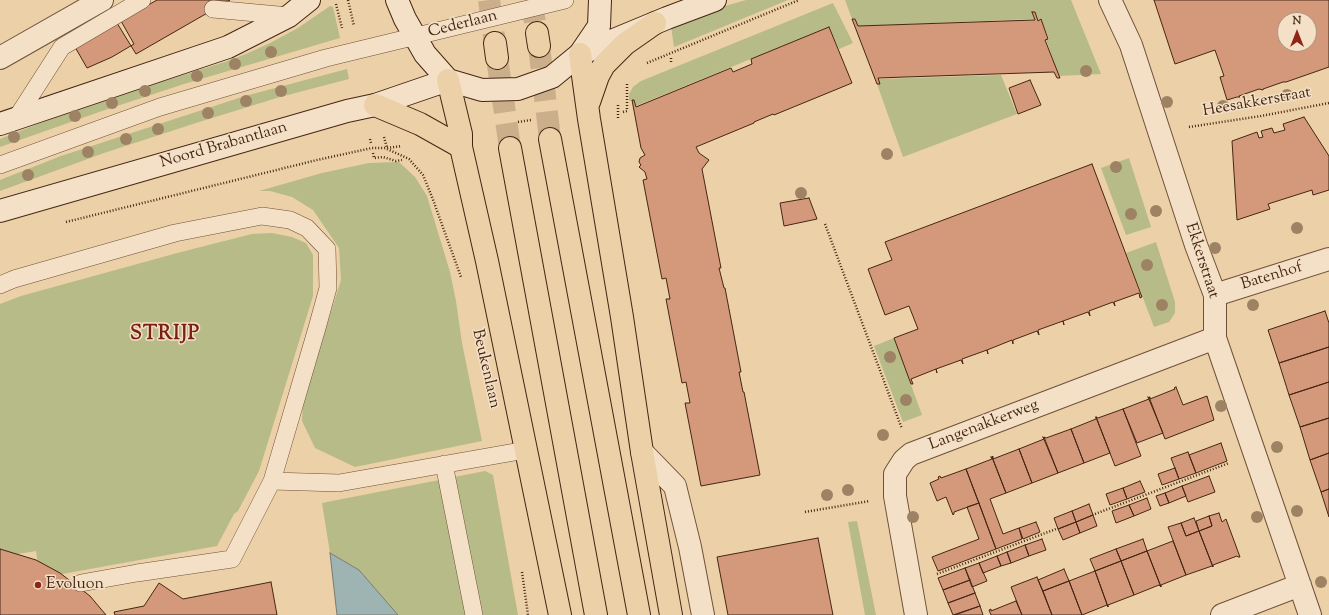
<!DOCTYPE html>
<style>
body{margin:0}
#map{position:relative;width:1329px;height:615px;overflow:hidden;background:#ecd0a7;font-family:"Sorts Mill Goudy",serif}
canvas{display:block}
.north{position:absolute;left:1277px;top:12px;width:40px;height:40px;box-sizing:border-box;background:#f3e0c6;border:1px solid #ad967f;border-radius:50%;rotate:0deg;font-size:11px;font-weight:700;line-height:16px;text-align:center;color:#452614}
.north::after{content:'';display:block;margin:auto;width:14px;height:18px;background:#8f2418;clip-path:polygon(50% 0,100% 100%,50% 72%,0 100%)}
</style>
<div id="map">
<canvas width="1329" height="615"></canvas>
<div class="north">N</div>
</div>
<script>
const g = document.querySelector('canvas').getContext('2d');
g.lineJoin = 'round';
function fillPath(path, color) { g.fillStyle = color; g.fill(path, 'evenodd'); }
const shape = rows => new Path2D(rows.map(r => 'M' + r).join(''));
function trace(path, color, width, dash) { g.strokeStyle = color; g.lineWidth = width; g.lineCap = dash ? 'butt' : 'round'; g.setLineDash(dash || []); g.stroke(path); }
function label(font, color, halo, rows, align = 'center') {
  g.font = font + ' "Sorts Mill Goudy",serif'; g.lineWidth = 3; g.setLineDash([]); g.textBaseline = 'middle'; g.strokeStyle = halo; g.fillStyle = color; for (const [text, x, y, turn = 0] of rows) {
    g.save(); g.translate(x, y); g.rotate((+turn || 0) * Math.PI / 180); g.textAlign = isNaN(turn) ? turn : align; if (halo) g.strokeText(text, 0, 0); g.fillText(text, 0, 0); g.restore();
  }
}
fillPath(shape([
 [746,0,788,0,674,47,671,26,715,9],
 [845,0,1071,0,1101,74,1059,76,1046,40,1049,39,1041,20,1038,20,1035,12,1032,12,1034,19,858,26,855,19,852,19],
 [833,3,853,43,839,49,829,27,636,106,634,100,629,101,629,94,633,87,641,81],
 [330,6,333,7,340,38,184,84,102,111,0,147,0,139,63,114,141,88,225,62,246,54,270,43,298,28],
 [347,69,349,79,280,97,196,123,104,153,0,191,0,180,61,156,245,96],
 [1001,75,1017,114,903,157,877,84,880,84,878,79],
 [1129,158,1151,227,1126,235,1101,168],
 [399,162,415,177,427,196,450,272,456,301,462,343,482,441,355,467,315,448,302,421,303,402,341,280,339,248,313,210,292,197,270,191,259,191,322,173,369,163],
 [272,233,292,237,306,243,313,255,313,296,259,471,238,511,234,514,217,546,40,578,36,551,0,557,0,304,21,296,181,252,252,234],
 [1156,242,1175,302,1175,313,1169,322,1154,327,1126,253],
 [894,338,922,415,903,422,874,346],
 [485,471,493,475,518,615,398,615,359,570,330,553,322,503],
 [857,521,876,615,865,615,848,522]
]), '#b7bb87');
const water = shape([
 [330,553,359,570,398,615,337,615,330,553]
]);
fillPath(water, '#9db4b2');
trace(water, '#7a7b73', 1);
const building = shape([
 [157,0,230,0,136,54,117,23,157,0],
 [1154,0,1329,0,1329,67,1286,82,1283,82,1263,89,1263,90,1259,89,1239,96,1240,97,1237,97,1227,100,1220,77,1224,76,1215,50,1175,64,1154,0],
 [1285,20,1309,20,1309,44,1285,44,1285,20],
 [1032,12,1035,12,1038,21,1041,19,1048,39,1045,40,1060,78,1057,78,1054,72,905,77,878,78,880,84,877,84,852,19,855,19,858,26,1035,20,1032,12],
 [121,21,134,44,112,57,87,68,75,47,121,21],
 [829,27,852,83,774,115,773,114,754,122,754,123,696,147,699,153,709,160,702,169,721,268,719,268,724,288,725,288,741,372,739,372,743,392,744,392,760,475,701,486,685,403,690,403,686,382,682,383,666,299,670,299,666,278,662,279,643,180,647,179,645,172,639,167,641,165,639,162,640,158,645,155,641,148,632,100,634,100,636,107,731,68,733,72,752,64,751,59,829,27],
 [1030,80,1041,105,1018,114,1009,88,1030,80],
 [1304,117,1329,156,1329,190,1313,195,1312,190,1268,204,1270,209,1237,220,1232,141,1257,132,1259,138,1263,137,1261,131,1272,128,1274,133,1285,130,1283,124,1304,117],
 [1092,164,1142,297,1140,298,1139,293,1114,302,1115,306,1113,302,1089,311,1090,316,1088,312,1063,321,1064,325,1063,321,1038,330,1039,335,1037,331,1013,340,1013,344,1012,340,987,350,988,354,987,350,962,359,963,364,961,360,936,369,937,373,936,369,911,379,913,384,911,384,894,338,918,329,909,306,885,315,868,269,892,260,885,242,1092,164],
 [809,198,817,219,784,226,780,203,809,198],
 [1325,311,1329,323,1329,347,1279,363,1268,330,1325,311],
 [1329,347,1329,382,1289,395,1279,363,1329,347],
 [1329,382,1329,418,1300,427,1289,395,1329,382],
 [1176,387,1183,405,1207,396,1214,420,1165,439,1149,397,1150,397,1150,399,1175,389,1174,388,1176,387],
 [1148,397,1163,433,1137,443,1123,409,1149,399,1148,397],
 [1123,409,1141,456,1115,466,1096,417,1098,418,1123,409],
 [1096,417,1110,453,1084,463,1071,429,1096,419,1096,417],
 [1329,418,1329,453,1310,460,1300,427,1329,418],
 [1071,429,1084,463,1058,473,1044,437,1046,438,1071,429],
 [1043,437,1058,473,1032,483,1019,449,1044,439,1043,437],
 [1221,443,1227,461,1196,473,1189,455,1221,443],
 [1019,449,1032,483,1006,493,992,457,993,456,993,459,1019,449],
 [1188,452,1196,473,1179,479,1171,458,1188,452],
 [1329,453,1329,489,1321,492,1310,460,1329,453],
 [991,457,992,457,1006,493,990,499,1003,534,1019,528,1022,539,996,549,966,469,992,459,991,457],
 [1175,468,1179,479,1162,485,1158,474,1175,468],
 [966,469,979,503,954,512,954,514,953,515,946,497,937,501,930,483,939,479,938,477,940,476,941,478,966,469],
 [1209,476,1215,492,1188,502,1182,486,1209,476],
 [1140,481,1145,492,1127,499,1123,488,1140,481],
 [1182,486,1186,496,1169,503,1165,493,1182,486],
 [1123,488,1127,499,1110,505,1106,494,1123,488],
 [1329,489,1329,517,1321,492,1329,489],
 [1165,493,1169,503,1160,506,1156,496,1165,493],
 [1147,498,1151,509,1134,516,1129,505,1147,498],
 [979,503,996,549,938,571,932,557,979,539,967,507,979,503],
 [1089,504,1093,515,1076,522,1072,511,1089,504],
 [1129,505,1134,516,1116,523,1112,511,1129,505],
 [1072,511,1076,522,1058,529,1054,518,1072,511],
 [1219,513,1222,522,1226,519,1240,557,1238,557,1237,556,1213,565,1213,567,1199,531,1212,526,1209,516,1219,513],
 [1093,515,1097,526,1080,533,1076,522,1093,515],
 [1209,516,1212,526,1199,531,1196,521,1209,516],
 [1194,518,1199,531,1186,536,1181,523,1194,518],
 [1036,522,1040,532,1023,539,1019,528,1036,522],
 [1076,522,1080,533,1063,540,1058,529,1076,522],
 [1181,523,1186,536,1199,531,1213,567,1212,566,1186,575,1168,527,1181,523],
 [818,538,833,615,728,615,717,557,818,538],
 [1042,539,1046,550,1029,556,1025,545,1042,539],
 [1143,539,1147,551,1121,561,1116,549,1143,539],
 [1173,541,1186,575,1161,585,1161,587,1147,551,1173,541],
 [1025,545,1029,556,1011,563,1007,552,1025,545],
 [0,549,36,560,60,573,90,596,106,615,0,615,0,549],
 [1116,549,1121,561,1095,571,1090,559,1116,549],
 [1147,551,1161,587,1159,585,1134,595,1121,561,1147,551],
 [1007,552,1011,563,1001,566,997,556,1007,552],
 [997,556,1001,566,983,573,979,563,997,556],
 [1121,561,1134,595,1108,605,1108,607,1095,571,1121,561],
 [979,563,987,581,972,587,965,568,979,563],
 [965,568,970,580,943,590,938,578,965,568],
 [1064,569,1069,581,1043,591,1038,580,1064,569],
 [1095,571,1108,607,1107,605,1082,615,1069,581,1095,571],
 [1037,577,1052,615,1022,615,1011,587,1037,577],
 [970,580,975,593,948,603,943,590,970,580],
 [1069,581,1082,615,1052,615,1043,591,1069,581],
 [271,582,277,615,115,615,114,612,144,606,159,583,183,599,271,582],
 [975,593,980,606,953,615,948,603,975,593],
 [1016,601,1022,615,991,615,989,610,991,609,991,611,1016,601],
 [980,606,983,615,955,615,980,606]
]);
fillPath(building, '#d4987b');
trace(building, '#452614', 1);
trace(shape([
 [489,0,495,43],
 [531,0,537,33],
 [539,46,550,139],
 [497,58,510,148]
]), '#cbae8a', 22, [22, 11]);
const service = shape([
 [213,9,289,16],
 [17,117,62,47,142,0],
 [0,165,160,107,326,58,565,0],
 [0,285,14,279,175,233,262,216,290,220,307,228,327,249,328,288,317,328,272,481,232,559,137,573,81,583],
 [444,464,474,615],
 [272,481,339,483,526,450]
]);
const minor = shape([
 [1110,0,1131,45,1196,245,1215,295,1215,338,1310,615],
 [0,58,102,0],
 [1215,295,1329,259],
 [642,452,675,486,690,547,703,615],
 [916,615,895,496,895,474,904,460,911,454,1215,338],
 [1222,615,1300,585]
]);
const secondary = shape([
 [397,0,405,19,425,54,448,80,482,90,518,89,552,77,580,54,599,26,600,0],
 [580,54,667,18,715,0],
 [0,124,228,47,289,16,309,0],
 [0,211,347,111,375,105,448,80]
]);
const primary = shape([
 [537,33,539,46],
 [495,43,497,58],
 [580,54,589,119,622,317,642,452,671,615],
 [448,80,461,134,461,147,487,261,560,615],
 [589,102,598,76,604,65,625,44,655,23],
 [375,105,420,124,461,147],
 [550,139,639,615],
 [510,148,596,615]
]);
trace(service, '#6f5039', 18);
trace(minor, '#6f5039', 24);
trace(secondary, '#452614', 24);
trace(primary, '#452614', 24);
trace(shape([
 [348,0,354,26],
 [336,4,342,28],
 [671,58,671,63],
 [647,63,799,0],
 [618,105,618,120],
 [623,112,627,111,627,82],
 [518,122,531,120],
 [1189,127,1261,116,1329,103],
 [384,137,387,148],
 [370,139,371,143],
 [387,149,409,159,423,175,432,197,461,277],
 [373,153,374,158,383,157,396,161,402,160],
 [66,222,317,160,372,148,387,148,402,146],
 [825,224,902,429],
 [805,512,870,501],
 [1095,514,1229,463],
 [522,572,528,615],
 [937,574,1056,529]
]), '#452614', 2.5, [1, 2]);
trace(service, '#f3e0c6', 17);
trace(minor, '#f3e0c6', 22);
trace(secondary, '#f3e0c6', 22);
trace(primary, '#ecd0a7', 22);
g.fillStyle = '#9d8363';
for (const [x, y] of [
 [271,52],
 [235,64],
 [1086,71],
 [197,76],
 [145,91],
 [281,91],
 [1287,95],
 [246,101],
 [1167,102],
 [112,103],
 [1223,106],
 [208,113],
 [75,116],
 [158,129],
 [14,137],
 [126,139],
 [88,152],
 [887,154],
 [1116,167],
 [28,175],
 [801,193],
 [1156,211],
 [1131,214],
 [1297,228],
 [1215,248],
 [1147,265],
 [1162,305],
 [1253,305],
 [890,357],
 [906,400],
 [1221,406],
 [883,435],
 [1277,447],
 [848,490],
 [827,495],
 [1297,511],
 [913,517],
 [1257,517],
 [1321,582]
]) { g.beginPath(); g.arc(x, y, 6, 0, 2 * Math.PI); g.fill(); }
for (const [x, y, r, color] of [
 [38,585,4,"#8f2418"]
]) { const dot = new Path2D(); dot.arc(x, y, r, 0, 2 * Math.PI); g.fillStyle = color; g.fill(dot); trace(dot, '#f3e0c6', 1.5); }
label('16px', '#452614', '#f3e0c6', [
 ["Cederlaan",463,25,-14],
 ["Heesakkerstraat",1257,103,-10],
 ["Noord Brabantlaan",224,146,-16],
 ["Ekkerstraat",1201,261,72],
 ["Batenhof",1272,277,-17],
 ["Beukenlaan",485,369,77],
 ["Langenakkerweg",984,426,-21]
]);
label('16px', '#452614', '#f3e0c6', [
 ["Evoluon",46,585]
], 'left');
g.letterSpacing = '1px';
label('bold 20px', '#7a1f14', '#f3e0c6', [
 ["STRIJP",165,336]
]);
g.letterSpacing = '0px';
</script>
